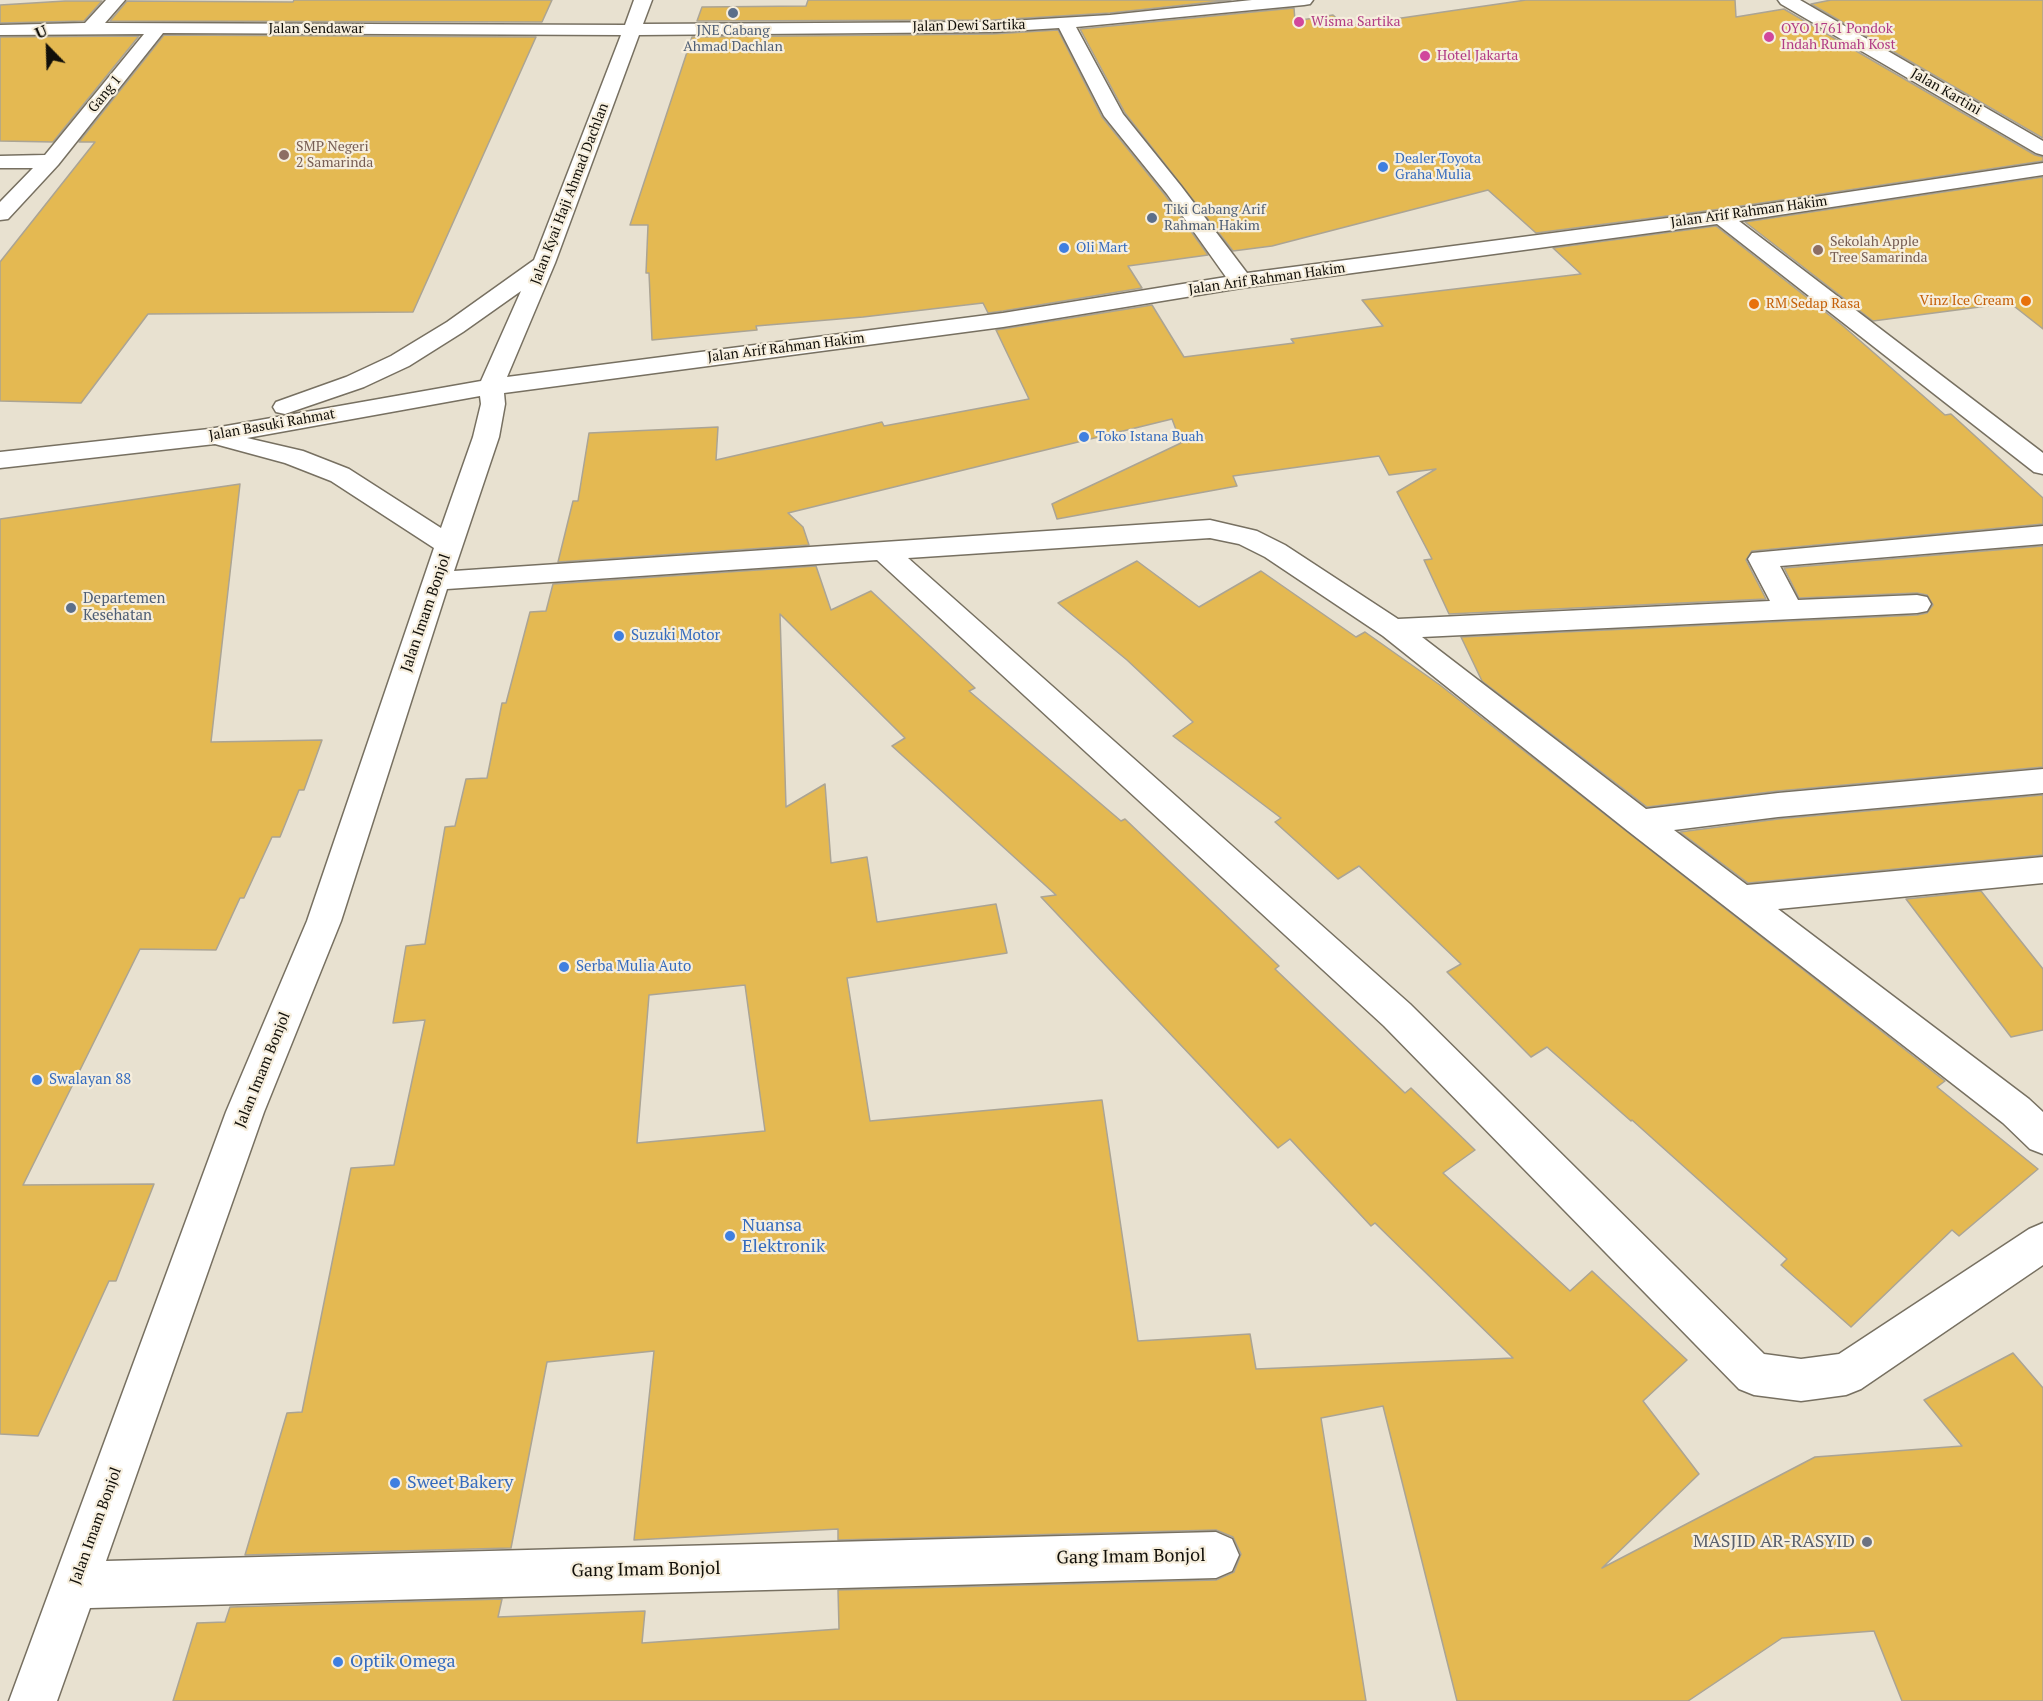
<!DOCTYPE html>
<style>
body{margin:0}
#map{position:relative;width:2043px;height:1701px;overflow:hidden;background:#e8e1d0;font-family:"PT Serif",serif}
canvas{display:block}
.north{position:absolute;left:18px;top:18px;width:60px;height:60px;-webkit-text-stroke:4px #f6eedd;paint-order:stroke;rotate:337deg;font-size:16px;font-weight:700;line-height:24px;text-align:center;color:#110f09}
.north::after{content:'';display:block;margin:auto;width:21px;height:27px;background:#110f09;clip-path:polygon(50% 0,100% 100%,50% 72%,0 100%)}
</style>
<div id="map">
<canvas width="2043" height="1701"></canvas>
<div class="north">U</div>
</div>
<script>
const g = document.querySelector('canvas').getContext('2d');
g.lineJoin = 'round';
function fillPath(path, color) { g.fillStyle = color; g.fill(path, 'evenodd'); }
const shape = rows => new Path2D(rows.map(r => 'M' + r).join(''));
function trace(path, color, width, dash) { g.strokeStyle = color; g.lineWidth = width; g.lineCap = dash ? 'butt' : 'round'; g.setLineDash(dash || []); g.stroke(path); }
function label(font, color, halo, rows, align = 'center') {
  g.font = font + ' "PT Serif",serif'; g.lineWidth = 4.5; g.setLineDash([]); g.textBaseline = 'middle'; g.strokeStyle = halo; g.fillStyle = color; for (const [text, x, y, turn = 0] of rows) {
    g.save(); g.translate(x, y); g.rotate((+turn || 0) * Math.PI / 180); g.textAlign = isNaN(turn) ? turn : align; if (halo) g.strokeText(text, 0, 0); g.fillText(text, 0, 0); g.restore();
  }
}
const building = shape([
 [294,0,552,0,542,22,110,21,127,1,293,2,294,0],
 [808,0,1231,0,1110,13,993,20,697,21,702,7,806,6,808,0],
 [1526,0,1735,0,1736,17,1784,9,2035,155,2043,157,2043,161,1721,209,1536,233,1488,190,1272,246,1233,251,1125,113,1080,29,1294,8,1295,21,1333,15,1346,26,1526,0],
 [1831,0,2043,0,2043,138,1811,4,1831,0],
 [65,1,102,1,84,21,0,23,0,5,65,1],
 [1058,30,1102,117,1165,195,1208,255,1128,266,1142,288,1003,311,988,313,983,303,863,317,756,326,757,330,652,340,649,273,646,273,648,225,630,225,692,37,993,34,1058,30],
 [164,35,536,37,413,312,148,314,81,403,0,401,0,262,95,142,79,142,164,35],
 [139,36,53,142,0,141,0,37,139,36],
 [2043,177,2043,329,2010,303,1873,321,1745,222,2043,177],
 [1716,226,1842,325,1945,415,1951,414,2043,498,2043,524,1752,551,1746,560,1766,599,1449,614,1424,560,1432,559,1397,492,1436,469,1389,475,1379,456,1233,476,1237,486,1057,519,1052,504,1181,443,1172,419,788,513,803,527,809,545,558,562,573,501,578,501,589,433,718,427,716,460,882,422,884,426,1029,399,996,330,1152,305,1184,357,1294,343,1291,339,1383,326,1362,300,1581,274,1553,248,1716,226],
 [240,484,211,742,322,740,304,790,299,790,280,837,272,837,244,898,240,898,216,950,140,949,23,1185,154,1184,116,1281,109,1281,38,1436,0,1434,0,519,240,484],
 [2043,546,2043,767,1778,791,1647,807,1482,681,1461,637,1917,615,1927,613,1933,605,1927,595,1917,593,1799,598,1784,568,2043,546],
 [1137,561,1199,607,1261,571,1356,637,1365,632,1440,685,1945,1081,1937,1087,2038,1169,1959,1236,1952,1230,1851,1327,1781,1265,1787,1259,1632,1120,1631,1121,1547,1047,1531,1057,1447,972,1461,964,1359,866,1338,879,1275,822,1281,818,1173,736,1193,722,1127,660,1058,603,1137,561],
 [816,566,831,610,871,591,975,688,969,691,1121,821,1125,819,1279,966,1275,969,1405,1093,1411,1088,1475,1150,1443,1173,1570,1291,1592,1271,1687,1360,1643,1401,1699,1474,1602,1568,1815,1457,1962,1446,1924,1400,2013,1353,2043,1388,2043,1701,1902,1701,1874,1631,1782,1638,1688,1701,1457,1701,1383,1406,1321,1418,1366,1701,173,1701,197,1623,225,1622,230,1607,502,1599,498,1617,645,1611,642,1643,839,1629,838,1590,1216,1580,1234,1572,1241,1554,1233,1537,1216,1530,838,1540,838,1529,634,1540,654,1351,547,1362,511,1548,245,1555,287,1413,302,1412,351,1168,394,1165,425,1020,393,1023,406,946,425,944,445,827,455,826,466,779,487,778,502,703,506,703,530,612,546,611,553,584,816,566],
 [780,614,905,738,892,746,1056,895,1041,897,1278,1148,1290,1139,1371,1226,1375,1223,1513,1358,1256,1369,1250,1334,1138,1341,1102,1100,870,1121,847,978,1007,953,996,904,877,922,867,857,831,863,825,784,786,807,780,614],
 [745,985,765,1131,637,1143,649,995,745,985],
 [2043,795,2043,855,1748,883,1680,832,1778,819,2043,795],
 [1981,891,2043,969,2043,1030,2011,1037,1906,899,1981,891]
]);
fillPath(building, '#e4b952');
trace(building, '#aba494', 1.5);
const minor = shape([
 [106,0,125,0,105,23,625,25,634,0,652,0,643,24,993,22,1110,15,1252,0,1313,0,1310,4,1304,5,1076,27,1123,114,1181,186,1247,273,1721,211,2043,163,2043,175,1739,221,2043,453,2043,474,2034,472,1717,224,1241,288,1003,327,504,393,505,404,499,437,454,571,1210,520,1257,531,1285,545,1398,619,1770,601,1748,559,1752,553,2043,526,2043,544,1780,566,1798,600,1917,595,1927,597,1931,604,1927,611,1917,613,1422,637,1646,809,1778,793,2043,769,2043,793,1778,817,1674,830,1747,885,2043,857,2043,883,1778,909,2029,1099,2043,1112,2043,1154,2030,1149,2003,1123,1628,831,1383,636,1265,557,1239,544,1210,538,908,558,1410,1004,1764,1354,1801,1359,1839,1354,2029,1229,2043,1223,2043,1265,1861,1389,1846,1395,1801,1401,1754,1395,1739,1389,1384,1026,877,560,447,589,341,921,264,1112,106,1561,1216,1532,1232,1539,1239,1555,1232,1571,1216,1578,90,1608,57,1701,9,1701,226,1112,307,921,434,548,331,481,285,463,215,444,0,468,0,452,209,429,481,381,521,291,463,332,409,366,364,387,285,414,276,412,273,407,276,402,346,377,391,356,447,322,534,260,621,35,163,33,58,165,8,219,0,220,0,202,33,168,0,168,0,156,45,155,144,34,0,35,0,25,85,23,106,0],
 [1059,28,1104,116,1167,194,1226,277,1003,313,507,377,555,263,639,35,993,32,1059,28],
 [480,396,481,404,473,437,441,528,349,469,303,451,247,438,480,396],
 [1778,0,1800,0,2043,141,2043,155,2036,153,1781,4,1778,0]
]);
trace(minor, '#777061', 3);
fillPath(minor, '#fff');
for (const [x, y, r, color] of [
 [733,13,6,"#5c6f8a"],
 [1299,22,6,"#d1479c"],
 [1769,37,6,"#d1479c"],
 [1425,56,6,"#d1479c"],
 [284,155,6,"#8d6e63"],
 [1383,167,6,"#3f7fe0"],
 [1152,218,6,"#5c6f8a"],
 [1064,248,6,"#3f7fe0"],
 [1818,250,6,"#8d6e63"],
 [2026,301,6,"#e8710a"],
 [1754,304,6,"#e8710a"],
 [1084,437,6,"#3f7fe0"],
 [71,608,6,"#5c6f8a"],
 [619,636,6,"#3f7fe0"],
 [564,967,6,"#3f7fe0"],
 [37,1080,6,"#3f7fe0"],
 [730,1236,6,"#3f7fe0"],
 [395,1483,6,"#3f7fe0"],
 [1867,1542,6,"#6b7280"],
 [338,1662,6,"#3f7fe0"]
]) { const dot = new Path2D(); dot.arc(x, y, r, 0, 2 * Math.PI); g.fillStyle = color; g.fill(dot); trace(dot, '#f6eedd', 2); }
label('14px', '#b23c85', '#f6eedd', [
 ["Wisma Sartika",1311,22],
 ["OYO 1761 Pondok",1781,29],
 ["Indah Rumah Kost",1781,45],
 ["Hotel Jakarta",1437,56]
], 'left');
label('14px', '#110f09', '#f6eedd', [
 ["Jalan Dewi Sartika",969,26,-1],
 ["Jalan Sendawar",316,29],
 ["Jalan Kartini",1946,92,30],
 ["Gang 1",105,94,-51],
 ["Jalan Kyai Haji Ahmad Dachlan",570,194,-69],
 ["Jalan Arif Rahman Hakim",1749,212,-8],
 ["Jalan Arif Rahman Hakim",1267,279,-8],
 ["Jalan Arif Rahman Hakim",786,348,-7],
 ["Jalan Basuki Rahmat",272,425,-10]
]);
label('14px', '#4e5e75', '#f6eedd', [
 ["JNE Cabang",733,31],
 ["Ahmad Dachlan",733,47],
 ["Tiki Cabang Arif",1164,210,"left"],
 ["Rahman Hakim",1164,226,"left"]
]);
label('14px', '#785e54', '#f6eedd', [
 ["SMP Negeri",296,147],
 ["2 Samarinda",296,163],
 ["Sekolah Apple",1830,242],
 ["Tree Samarinda",1830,258]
], 'left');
label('14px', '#366cbe', '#f6eedd', [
 ["Dealer Toyota",1395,159],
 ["Graha Mulia",1395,175],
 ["Oli Mart",1076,248],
 ["Toko Istana Buah",1096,437]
], 'left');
label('14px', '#c56008', '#f6eedd', [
 ["Vinz Ice Cream",2014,301],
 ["RM Sedap Rasa",1766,304,"left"]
], 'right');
label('15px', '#4e5e75', '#f6eedd', [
 ["Departemen",83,599],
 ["Kesehatan",83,616]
], 'left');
label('15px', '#110f09', '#f6eedd', [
 ["Jalan Imam Bonjol",426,613,-71],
 ["Jalan Imam Bonjol",263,1070,-68],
 ["Jalan Imam Bonjol",96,1526,-70]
]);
label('15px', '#366cbe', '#f6eedd', [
 ["Suzuki Motor",631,636],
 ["Serba Mulia Auto",576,967],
 ["Swalayan 88",49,1080]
], 'left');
label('18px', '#366cbe', '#f6eedd', [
 ["Nuansa",742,1226],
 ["Elektronik",742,1247],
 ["Sweet Bakery",407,1483],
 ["Optik Omega",350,1662]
], 'left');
label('18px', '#5b616d', '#f6eedd', [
 ["MASJID AR-RASYID",1855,1542]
], 'right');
label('18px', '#110f09', '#f6eedd', [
 ["Gang Imam Bonjol",1131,1557,-1],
 ["Gang Imam Bonjol",646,1570,-1]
]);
</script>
